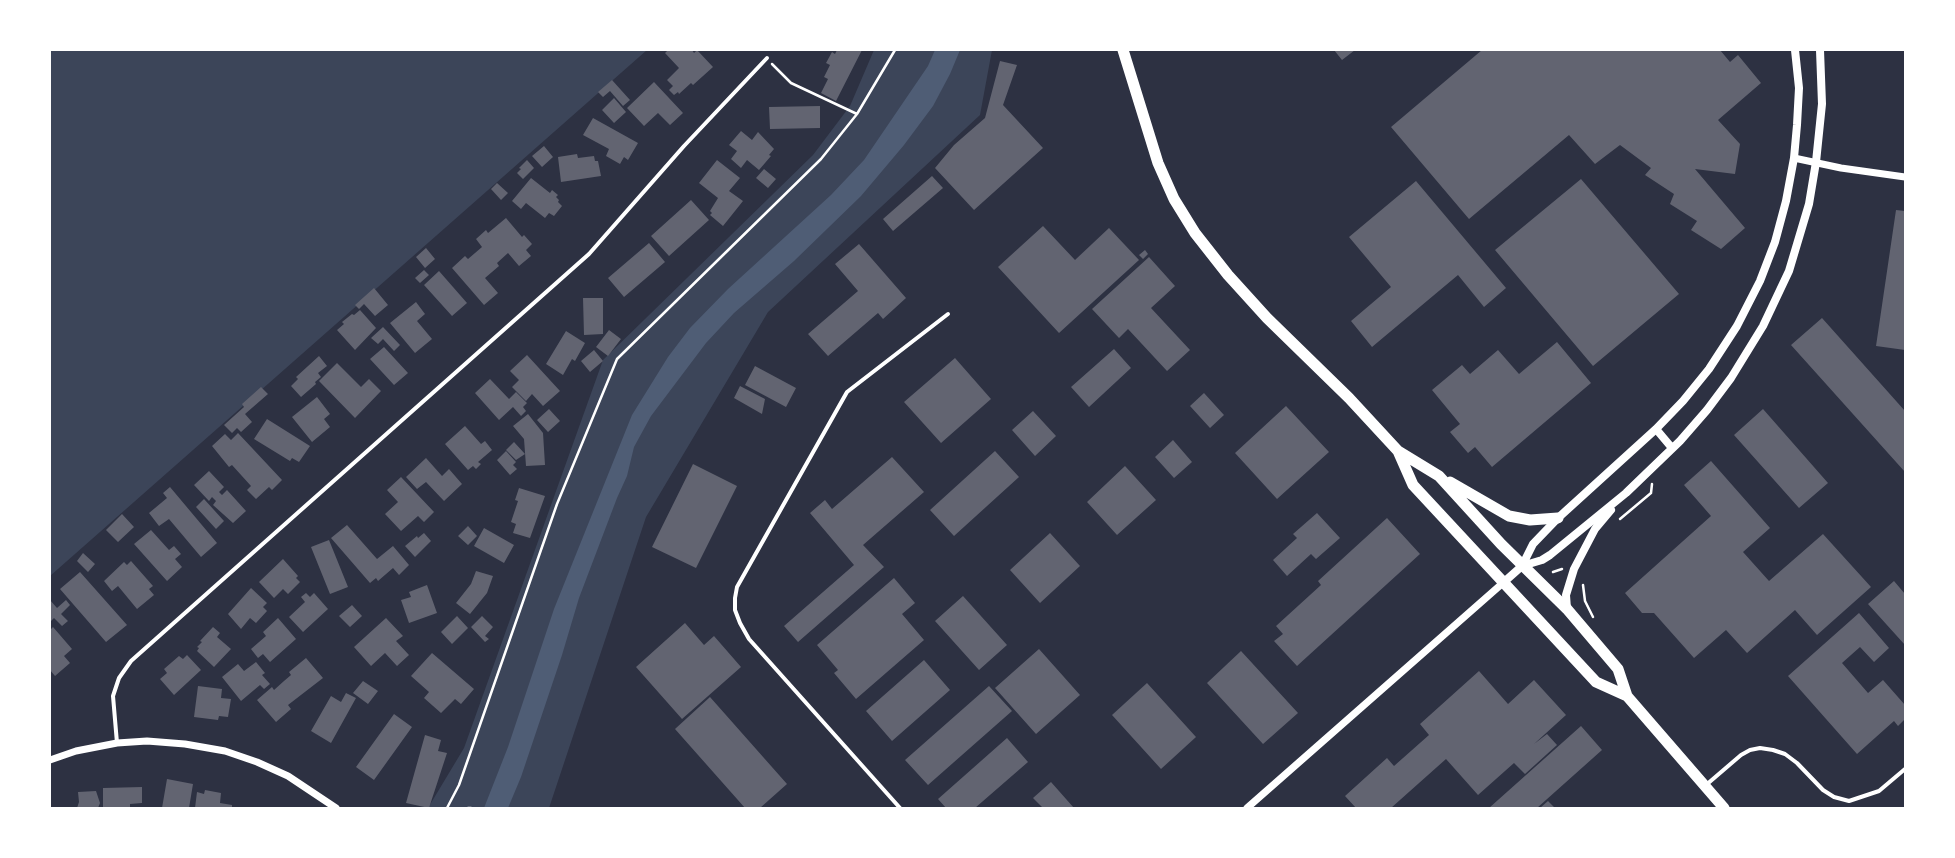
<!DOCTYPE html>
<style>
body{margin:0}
#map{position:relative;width:1955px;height:858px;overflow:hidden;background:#2d3142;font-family:Inter,sans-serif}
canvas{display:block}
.frame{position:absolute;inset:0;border:51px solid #fff;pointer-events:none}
</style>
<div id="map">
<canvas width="1955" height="858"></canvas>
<div class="frame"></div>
</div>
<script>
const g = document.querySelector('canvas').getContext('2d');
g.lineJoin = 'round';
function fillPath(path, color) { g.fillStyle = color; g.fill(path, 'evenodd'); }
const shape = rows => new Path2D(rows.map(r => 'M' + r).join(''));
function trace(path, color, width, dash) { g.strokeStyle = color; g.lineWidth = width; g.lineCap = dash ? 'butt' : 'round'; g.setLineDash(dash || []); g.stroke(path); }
fillPath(shape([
 [50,50,647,50,50,576],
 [874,50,992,50,980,115,768,312,646,517,549,808,428,808,464,748,603,360,813,155,850,106]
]), '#3c4559');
fillPath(shape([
 [935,50,960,50,950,74,933,106,904,145,861,196,794,261,734,313,706,343,651,416,634,447,627,476,617,498,579,598,562,655,521,777,508,808,484,808,508,747,554,609,632,415,668,357,690,328,728,289,831,195,864,160,928,66]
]), '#4f5d75');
fillPath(shape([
 [668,50,692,50,694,53,697,50,713,67,693,85,691,83,679,94,678,92,674,95,669,90,673,86,667,80,679,68,665,53],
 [837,50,862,50,836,101,821,93,828,79,824,77,830,65,826,63,832,52,835,54],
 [1334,50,1355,50,1342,60],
 [1482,50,1720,50,1730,62,1738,55,1761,83,1718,120,1740,144,1735,174,1695,169,1745,228,1721,249,1691,230,1697,221,1670,204,1674,194,1645,175,1651,168,1620,145,1595,164,1569,135,1469,219,1391,127],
 [1000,61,1017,65,1003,105,1043,148,974,210,935,168,954,145,985,118],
 [612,80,630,100,623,106,610,91,603,97,598,92],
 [654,82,683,113,670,125,658,113,644,126,627,108],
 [614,98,626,112,614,123,602,110],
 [820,106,820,128,770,129,769,107],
 [593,118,638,143,628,160,624,157,620,164,606,156,609,149,583,135],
 [741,131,752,140,758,132,774,149,769,155,771,156,759,170,747,160,741,168,731,159,737,151,729,145],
 [544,146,553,157,542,167,532,156],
 [577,154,578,158,594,156,595,161,598,161,601,176,561,182,558,157],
 [527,160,534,168,523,179,517,173,521,169,519,168],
 [717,160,740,178,729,191,743,201,723,226,710,215,712,213,710,211,718,198,699,183],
 [764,169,776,179,768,188,756,178],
 [932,176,943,188,893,231,883,219],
 [531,178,550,193,552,190,558,195,556,197,559,200,558,202,562,206,554,216,549,213,545,218,526,203,521,209,512,201],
 [1581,179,1679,294,1593,366,1495,250],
 [1416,181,1506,288,1484,307,1458,275,1372,347,1351,321,1391,287,1349,237],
 [497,183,508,193,501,200,491,189],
 [691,200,709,220,669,256,651,236],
 [1896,210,1905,211,1905,350,1876,346],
 [506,218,522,237,524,235,532,244,526,250,531,256,519,266,508,253,497,263,499,266,485,278,498,293,484,305,452,268,465,256,468,259,482,247,476,239,486,230,488,233],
 [1043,226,1075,260,1109,228,1139,260,1059,333,998,267],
 [649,243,665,262,624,297,608,278],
 [859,244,906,298,883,319,878,313,828,356,808,334,858,291,835,264],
 [426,248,435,259,425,268,416,257],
 [1145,250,1148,254,1143,259,1139,255],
 [1149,257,1175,286,1151,308,1190,350,1167,371,1128,329,1119,338,1092,309],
 [424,270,429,275,420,283,415,278],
 [439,271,467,303,452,316,424,285],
 [374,288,388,305,375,316,364,304,359,309,355,305],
 [583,298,603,298,603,334,584,335],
 [416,302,425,314,417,321,432,339,415,353,390,323],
 [360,310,376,328,355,350,337,330,344,324,342,322,352,314,354,315],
 [1822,318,1905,411,1905,472,1791,345],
 [383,327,400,345,394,351,383,339,378,344,371,338],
 [609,330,621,339,608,356,596,347],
 [566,331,585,343,575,361,572,359,563,375,546,364],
 [1557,342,1591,383,1492,467,1475,447,1468,453,1450,432,1460,424,1432,390,1462,365,1470,374,1498,350,1519,374],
 [384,347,408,373,394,385,370,359],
 [1114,349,1131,368,1089,407,1071,387],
 [594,350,603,361,590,372,581,361],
 [527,355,560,391,543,406,532,394,526,401,512,387,519,380,510,371],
 [319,356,327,366,318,373,321,377,315,382,316,384,301,397,291,386,298,379,296,377],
 [955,358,991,399,941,443,904,402],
 [337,363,361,387,369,379,381,391,355,418,319,381],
 [755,366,796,388,786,407,745,385],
 [490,379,509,399,516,392,527,403,523,407,526,411,521,416,513,407,499,420,475,393],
 [740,386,765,399,762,414,734,398],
 [261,387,268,394,245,414,252,422,241,432,237,428,232,433,224,425,244,407,242,404],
 [1204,393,1224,415,1210,428,1190,406],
 [317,397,330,414,324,419,330,427,312,442,292,417],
 [1286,406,1329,452,1277,499,1235,453],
 [549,409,560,421,548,432,537,420],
 [1763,409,1828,483,1799,508,1734,435],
 [1033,411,1056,436,1035,456,1012,430],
 [528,414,543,433,545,465,526,466,524,439,513,426],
 [267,419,310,446,299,462,292,458,290,461,254,439],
 [465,426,481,444,485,441,492,450,478,462,481,464,476,469,473,466,468,470,445,444],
 [238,433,282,480,272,490,269,487,256,499,247,490,251,486,232,465,229,467,212,446,225,434,231,440],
 [1173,440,1192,462,1174,478,1155,457],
 [514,442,525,454,516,460,506,450],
 [506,451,516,462,513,465,517,469,510,475,497,460],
 [995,451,1019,477,954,536,930,510],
 [892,457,924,492,863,545,884,567,798,642,784,626,854,565,810,513,825,500,832,509],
 [426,458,442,476,449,469,462,484,444,501,426,482,417,489,406,477],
 [1711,461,1770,528,1743,552,1769,581,1823,534,1871,587,1817,635,1795,610,1747,653,1726,630,1694,658,1654,613,1642,613,1625,593,1711,516,1684,485],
 [693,464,737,486,696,568,652,547],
 [1125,466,1156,500,1117,535,1087,502],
 [209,471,224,487,219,492,222,495,227,490,246,511,233,523,213,505,216,501,212,497,209,501,194,485],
 [401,477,434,512,424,522,418,516,401,531,385,514,398,502,387,490],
 [170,487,217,543,201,557,169,519,159,526,149,513,167,498,163,493],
 [519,488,545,496,530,538,513,533,516,524,511,522,518,501,515,500],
 [204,499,224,521,216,529,196,507],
 [1317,513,1340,538,1316,559,1311,554,1287,576,1273,560,1297,538,1293,534],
 [122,514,134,527,118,542,106,530],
 [1387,518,1420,554,1297,666,1274,641,1283,634,1276,626,1321,585,1318,581],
 [347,525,377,559,393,546,409,565,399,575,393,568,378,581,376,578,370,583,331,538],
 [468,526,477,536,468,545,458,536],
 [484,528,514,545,504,563,474,546],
 [151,530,169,550,174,546,181,554,175,559,182,567,167,581,134,544],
 [424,533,431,541,415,557,405,546,417,536,418,538],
 [1050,533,1080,566,1040,603,1010,570],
 [329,540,348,587,330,594,311,547],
 [83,553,95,564,88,572,77,561],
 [283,559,298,576,296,578,300,582,288,594,283,589,274,598,259,582],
 [131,561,153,586,149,589,154,595,137,609,118,586,112,591,104,581,124,562,127,565],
 [476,571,493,576,487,593,470,614,456,603,471,584],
 [80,572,127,625,106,642,60,589],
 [894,578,915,603,902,614,924,640,856,699,834,673,838,670,817,645],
 [1894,581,1905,594,1905,645,1868,604],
 [427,585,437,613,409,623,401,600,411,597,409,592],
 [251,588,267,603,263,607,267,611,256,623,250,618,241,629,228,614],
 [306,593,310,597,314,593,328,609,303,632,289,617,305,602,301,597],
 [963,596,1007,645,979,670,935,621],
 [50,600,57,608,66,600,70,605,61,614,68,621,62,626,54,618,50,622],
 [352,605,362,616,350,627,339,616],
 [1859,613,1889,648,1874,662,1860,647,1842,663,1868,693,1883,680,1905,705,1905,719,1898,726,1894,721,1857,754,1788,676],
 [457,616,468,628,452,644,441,632],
 [482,616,493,627,485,636,489,639,485,642,471,627],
 [278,618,296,639,270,662,263,654,258,658,251,649,266,636,263,632],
 [386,618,403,636,396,641,409,655,397,666,385,653,371,666,354,647],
 [685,623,704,645,714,636,741,667,682,719,636,667],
 [53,627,72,649,64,656,70,663,55,676,50,670,50,630],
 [213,627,220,633,217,637,231,649,214,667,197,651,199,648,197,647,202,642,200,641],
 [1039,649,1080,695,1036,734,995,688],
 [1241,651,1298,713,1263,744,1207,683],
 [432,653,474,689,461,704,455,699,441,713,424,698,429,692,411,676],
 [187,655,201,670,174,695,160,679,167,673,164,669,179,656,183,659],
 [306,658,323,678,288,705,291,709,276,722,257,700,272,687,274,690,284,681,291,675,289,672],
 [924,660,950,690,892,741,866,711],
 [256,662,265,673,262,675,270,684,264,689,260,685,241,701,222,677,238,664,244,671],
 [1479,671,1508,704,1534,680,1566,715,1534,744,1547,734,1557,745,1525,774,1514,763,1478,795,1446,759,1391,808,1356,808,1345,796,1387,758,1394,766,1429,735,1420,724],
 [363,681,378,691,368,704,353,693],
 [1147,683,1196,737,1161,769,1112,715],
 [198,686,222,689,221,698,231,699,228,717,219,716,218,720,194,717],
 [989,686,1012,711,928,785,905,760],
 [346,693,356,698,331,743,311,731,331,696,341,702],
 [710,697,787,784,760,808,745,808,675,729],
 [394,714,412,727,374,780,356,767],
 [1581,726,1602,750,1537,808,1489,808],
 [425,735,441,740,438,751,447,753,429,808,406,803],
 [1007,738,1028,762,975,808,946,808,938,799],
 [167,779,193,784,189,808,162,808],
 [1051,782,1074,808,1043,808,1033,798],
 [142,787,142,803,130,804,130,808,103,807,103,788],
 [205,790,221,793,220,803,232,805,232,808,195,808,197,792,204,794],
 [96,791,100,803,98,808,77,808,79,802,78,792],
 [1548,801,1555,808,1540,808]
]), '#626471');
trace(shape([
 [772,64,791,83,857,114],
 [1620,519,1651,493,1652,484],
 [1553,572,1562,569],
 [1583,585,1585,601,1593,617],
 [447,808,459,785,557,504,617,359,821,159,857,114,895,50],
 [468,808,471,808]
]), '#fff', 2.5);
trace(shape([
 [117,743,113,696,119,678,131,661,589,254,684,146,767,58],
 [1706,785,1741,755,1750,750,1760,748,1773,750,1785,754,1797,763,1823,790,1834,797,1849,801,1879,791,1905,769],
 [900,808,749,639,740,623,735,610,735,598,737,587,847,392,948,314]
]), '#fff', 4);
trace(shape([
 [1794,158,1841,168,1905,177],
 [50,760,76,751,117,743,147,741,185,744,225,751,257,762,288,776,336,808],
 [1247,808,1504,582]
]), '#fff', 7);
trace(shape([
 [1656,429,1672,448],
 [1522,566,1533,544,1558,518,1656,429,1683,401,1709,369,1737,326,1760,281,1775,242,1786,201,1794,158,1797,125,1799,88,1795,50],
 [1504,582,1522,566,1542,560,1550,555,1626,493,1680,441,1707,410,1731,378,1763,326,1789,271,1809,204,1816,162,1822,104,1820,50],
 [1567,609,1566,595,1574,569,1595,529,1611,510]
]), '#fff', 8);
trace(shape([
 [1123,50,1158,163,1174,199,1195,233,1228,275,1267,318,1349,398,1398,451,1439,476,1501,544,1567,609,1618,669,1627,696,1724,808],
 [1398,451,1413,485,1596,682,1627,696],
 [1450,482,1509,516,1530,520,1558,518]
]), '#fff', 11);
</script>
